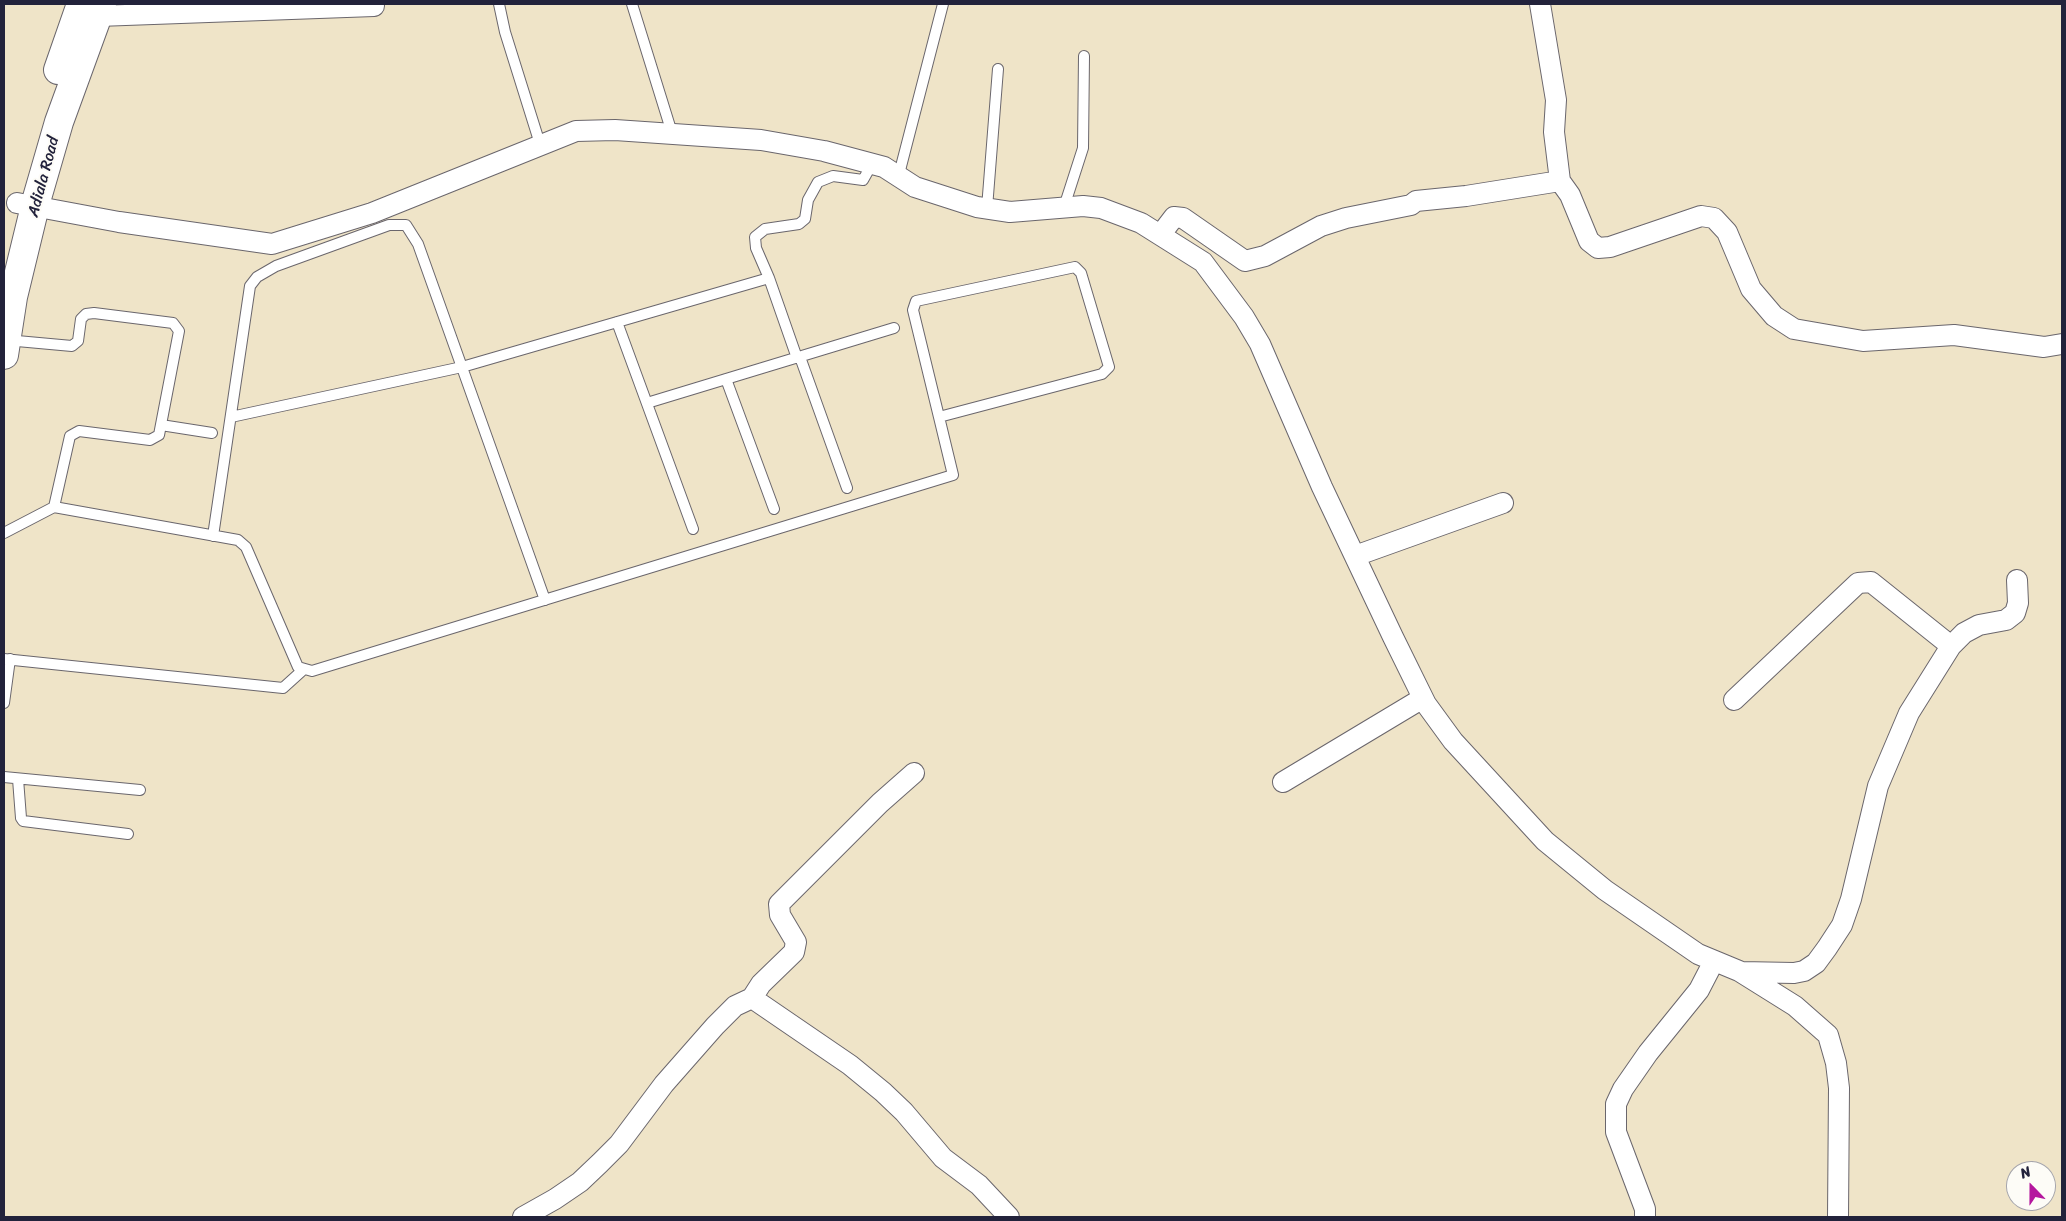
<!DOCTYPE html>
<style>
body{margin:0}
#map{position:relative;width:2066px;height:1221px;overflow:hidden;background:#efe4c8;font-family:Sriracha,sans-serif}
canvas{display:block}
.frame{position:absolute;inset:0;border:5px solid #22223b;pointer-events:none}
.north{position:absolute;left:2006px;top:1161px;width:50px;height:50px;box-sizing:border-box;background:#fdfcf7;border:1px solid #a5a5ac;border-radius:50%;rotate:338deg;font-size:14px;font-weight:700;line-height:20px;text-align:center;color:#22223b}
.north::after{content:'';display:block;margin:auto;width:18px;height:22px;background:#b5179e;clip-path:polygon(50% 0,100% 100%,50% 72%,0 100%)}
</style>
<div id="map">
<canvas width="2066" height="1221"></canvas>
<div class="frame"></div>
<div class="north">N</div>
</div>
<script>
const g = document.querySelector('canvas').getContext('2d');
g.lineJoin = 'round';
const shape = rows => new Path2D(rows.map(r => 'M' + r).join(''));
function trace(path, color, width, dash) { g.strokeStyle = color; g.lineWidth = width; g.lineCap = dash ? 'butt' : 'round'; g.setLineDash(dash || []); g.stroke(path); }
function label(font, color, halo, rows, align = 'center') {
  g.font = font + ' Sriracha,sans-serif'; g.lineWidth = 4; g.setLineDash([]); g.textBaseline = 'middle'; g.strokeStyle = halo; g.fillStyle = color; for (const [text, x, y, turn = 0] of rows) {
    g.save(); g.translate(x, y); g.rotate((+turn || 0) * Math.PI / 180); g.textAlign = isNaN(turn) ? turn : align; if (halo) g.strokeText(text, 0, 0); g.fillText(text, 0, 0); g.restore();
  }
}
const service = shape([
 [499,4,505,32,540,144],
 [632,4,672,133],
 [898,178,943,4],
 [1064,207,1083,148,1084,56],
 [987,208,998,69],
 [617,322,693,529],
 [800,357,847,488],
 [797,358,769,278,756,248,755,237,765,229,799,224,805,219,808,200,818,182,833,176,863,180,872,164],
 [726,379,774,509],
 [647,403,894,328],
 [231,417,462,367,769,278],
 [161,425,212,433],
 [54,507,238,540,246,547,298,667,312,671,953,475,939,417,913,310,916,301,1075,267,1081,273,1109,367,1102,374,939,417],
 [4,533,54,507,70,436,79,431,150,440,159,435,179,331,173,323,94,313,86,314,81,319,78,341,72,346,6,340],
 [213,536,250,286,257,277,276,266,389,225,406,225,418,244,545,600],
 [4,659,283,688,304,669],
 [4,703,10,659],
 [4,777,140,790],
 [18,779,21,818,23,821,128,834]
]);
const minor = shape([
 [1540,4,1556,100,1554,132,1560,181],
 [98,16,374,6],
 [17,203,119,222,272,244,372,213,576,131,615,130,761,140,824,151,884,167,915,187,977,207,1010,212,1083,206,1101,208,1141,223,1203,262,1244,317,1260,344,1322,487,1393,637,1426,704,1453,741,1545,841,1605,890,1698,954,1739,971,1795,1006,1828,1035,1836,1063,1839,1088,1838,1217],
 [1161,234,1174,217,1183,218,1245,261,1265,256,1321,226,1346,218,1411,205,1416,201,1466,196,1560,181,1570,195,1589,241,1598,248,1610,247,1701,216,1714,218,1727,232,1751,289,1774,316,1794,329,1863,341,1954,335,2044,347,2062,344],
 [1355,556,1503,503],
 [1734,700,1858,583,1871,582,1951,646],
 [1283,782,1423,698],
 [1741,972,1794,973,1804,971,1816,963,1827,948,1842,925,1851,899,1878,786,1909,713,1951,646,1964,633,1979,625,2006,620,2015,613,2018,603,2017,580],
 [752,998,761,984,794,952,796,942,780,915,779,904,880,803,914,773],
 [523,1217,555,1199,580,1182,600,1163,619,1144,664,1084,715,1026,735,1006,752,998,850,1065,883,1092,904,1112,943,1158,979,1185,1009,1217],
 [1645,1217,1645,1209,1616,1132,1616,1104,1623,1089,1648,1053,1699,990,1714,961]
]);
const primary = shape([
 [58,70,81,4],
 [4,355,13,297,37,198,59,122,102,4]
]);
trace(service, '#6a666c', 12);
trace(minor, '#6a666c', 22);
trace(primary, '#6a666c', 30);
trace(service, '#fff', 10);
trace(minor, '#fff', 20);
trace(primary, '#fff', 28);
label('16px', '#22223b', '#fdfcf7', [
 ["Adiala Road",44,177,-75]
]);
</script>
